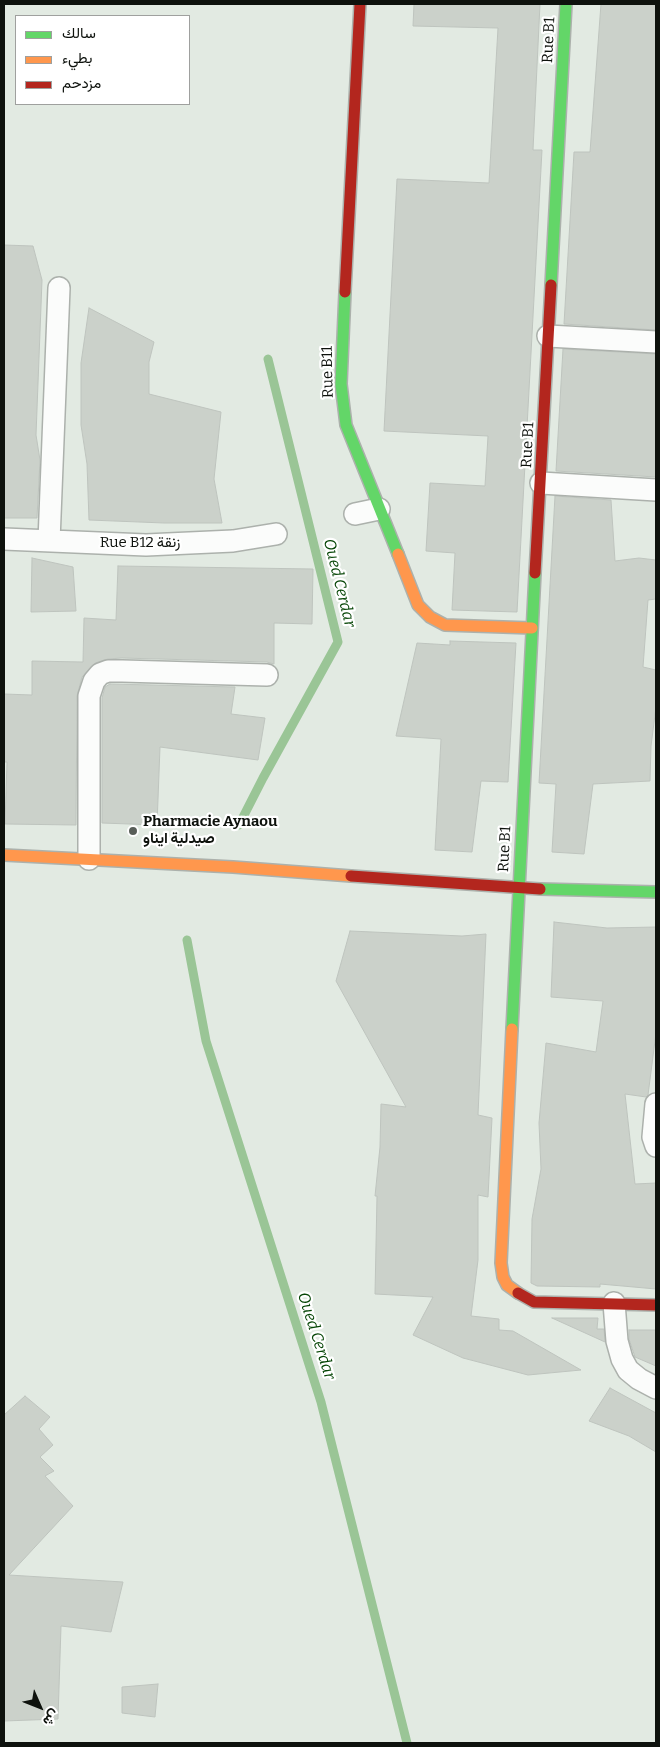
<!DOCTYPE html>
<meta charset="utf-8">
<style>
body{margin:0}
#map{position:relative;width:660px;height:1747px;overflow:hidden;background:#e2eae2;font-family:Bitter,Vazirmatn,serif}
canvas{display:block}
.frame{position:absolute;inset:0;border:5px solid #0e120d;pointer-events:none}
.legend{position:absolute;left:15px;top:15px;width:175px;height:90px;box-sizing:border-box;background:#fff;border:1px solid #9fa09e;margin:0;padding:6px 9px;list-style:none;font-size:15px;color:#0e120d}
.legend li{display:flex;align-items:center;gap:10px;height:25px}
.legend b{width:25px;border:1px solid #9fa09e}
.north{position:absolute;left:15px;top:1682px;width:50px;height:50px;-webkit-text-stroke:4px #fff;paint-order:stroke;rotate:134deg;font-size:14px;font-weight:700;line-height:20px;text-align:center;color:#0e120d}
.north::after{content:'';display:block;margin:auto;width:18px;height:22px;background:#0e120d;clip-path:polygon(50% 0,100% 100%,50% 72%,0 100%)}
</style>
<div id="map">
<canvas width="660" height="1747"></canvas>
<div class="frame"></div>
<ul class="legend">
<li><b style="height:6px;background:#63d668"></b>سالك</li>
<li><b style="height:6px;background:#ff974d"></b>بطيء</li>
<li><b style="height:6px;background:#b3261e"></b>مزدحم</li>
</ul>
<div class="north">ش</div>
</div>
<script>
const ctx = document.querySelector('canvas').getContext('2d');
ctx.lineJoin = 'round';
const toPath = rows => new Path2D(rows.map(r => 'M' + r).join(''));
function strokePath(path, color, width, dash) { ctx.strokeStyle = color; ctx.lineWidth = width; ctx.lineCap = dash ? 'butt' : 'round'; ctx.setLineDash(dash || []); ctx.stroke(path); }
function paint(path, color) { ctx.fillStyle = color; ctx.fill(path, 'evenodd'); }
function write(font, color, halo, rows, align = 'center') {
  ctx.font = font + ' Bitter,Vazirmatn,serif'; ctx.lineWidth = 4.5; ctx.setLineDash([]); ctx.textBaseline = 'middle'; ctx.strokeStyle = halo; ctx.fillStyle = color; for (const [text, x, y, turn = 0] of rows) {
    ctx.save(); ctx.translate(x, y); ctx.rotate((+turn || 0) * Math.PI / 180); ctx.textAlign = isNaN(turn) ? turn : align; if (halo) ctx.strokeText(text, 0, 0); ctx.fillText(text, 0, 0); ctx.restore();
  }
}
strokePath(toPath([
 [239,825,263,778,338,642,268,359],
 [187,940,206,1041,321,1402,407,1743]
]), '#9ac596', 9);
const building = toPath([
 [414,4,540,4,533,150,542,150,517,612,452,610,455,553,426,551,430,483,485,486,488,436,384,431,397,179,489,183,498,28,413,26,414,4],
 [601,4,656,4,656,330,564,324,574,152,590,152,601,4],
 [4,245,33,246,42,280,36,435,40,460,37,518,4,518,4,245],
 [89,308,154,342,149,362,149,394,221,412,214,479,222,523,164,523,89,520,87,464,81,425,81,363,89,308],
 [563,349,656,354,656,477,556,471,563,349],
 [555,496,611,500,615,561,639,558,656,560,656,599,648,600,643,667,656,670,656,707,651,746,650,781,593,784,584,854,552,852,556,784,539,783,555,496],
 [32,558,73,567,76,611,31,612,32,558],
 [118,566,313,569,312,624,274,623,274,664,267,662,122,658,108,659,95,663,82,677,77,696,76,825,5,824,7,762,4,762,4,694,32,695,32,661,83,662,84,618,116,620,118,566],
 [450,641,516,643,508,782,481,781,472,852,435,850,441,739,396,736,417,643,450,645,450,641],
 [110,684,235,687,231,714,265,718,258,760,160,747,157,825,102,823,102,698,105,687,110,684],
 [554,922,607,928,656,927,656,1033,648,1095,646,1097,625,1094,635,1184,656,1183,656,1289,600,1284,600,1287,537,1286,531,1283,532,1219,541,1169,539,1123,546,1043,596,1052,603,1001,551,997,554,922],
 [350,931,462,936,486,934,478,1115,492,1118,488,1197,478,1195,478,1260,471,1316,499,1319,499,1330,513,1331,581,1370,528,1375,463,1358,413,1335,433,1297,375,1294,377,1196,375,1196,380,1147,381,1104,406,1107,336,981,350,931],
 [552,1318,598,1318,597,1329,604,1329,605,1342,552,1318],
 [629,1330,656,1330,656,1366,635,1357,629,1339,629,1330],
 [610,1388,656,1413,656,1452,629,1436,589,1421,610,1388],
 [25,1396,50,1417,39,1429,53,1445,40,1457,54,1471,45,1476,73,1506,9,1575,123,1582,111,1632,61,1626,58,1719,4,1721,4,1415,25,1396],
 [158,1684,155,1717,122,1713,122,1687,158,1684]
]);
paint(building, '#cbd1ca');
strokePath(building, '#bec4be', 1);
const street = toPath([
 [548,336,656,342],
 [541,483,656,490],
 [355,514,379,509],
 [4,539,146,545,233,541,276,534],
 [49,541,59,288],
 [89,859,89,696,94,681,100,674,108,671,122,671,267,675],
 [656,1104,653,1137,656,1146],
 [614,1303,617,1341,622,1359,628,1370,639,1379,656,1388]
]);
const fast = toPath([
 [551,285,566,4],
 [345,292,341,384,346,425,398,554],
 [540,889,656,892],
 [512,1029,535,573]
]);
const slow = toPath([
 [398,554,418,605,430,617,445,625,532,628],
 [4,855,233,867,351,876],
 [512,1029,501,1263,503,1277,507,1285,518,1293]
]);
const jam = toPath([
 [345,292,360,4],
 [535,573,551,285],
 [351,876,540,889],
 [518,1293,534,1302,656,1305]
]);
strokePath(street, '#acb1ac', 24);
strokePath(fast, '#acb1ac', 14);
strokePath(slow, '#acb1ac', 14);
strokePath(jam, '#acb1ac', 14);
strokePath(street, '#fbfcfb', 21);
strokePath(fast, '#63d668', 11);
strokePath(slow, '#ff974d', 11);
strokePath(jam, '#b3261e', 11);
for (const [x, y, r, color] of [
 [133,831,5,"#585e58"]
]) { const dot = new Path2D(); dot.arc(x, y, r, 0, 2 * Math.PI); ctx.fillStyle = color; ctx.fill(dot); strokePath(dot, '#fff', 2); }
write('15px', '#0e120d', '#fff', [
 ["Rue B1",549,40,-87],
 ["Rue B11",328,372,-91],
 ["Rue B1",528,445,-87],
 ["Rue B12 زنقة",140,543],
 ["Rue B1",505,849,-87]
]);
write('bold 15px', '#0e120d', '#fff', [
 ["Pharmacie Aynaou",143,822],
 ["صيدلية ايناو",143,839]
], 'left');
write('italic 16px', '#054505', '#fff', [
 ["Oued Cerdar",339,583,76],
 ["Oued Cerdar",316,1336,72]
]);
</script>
